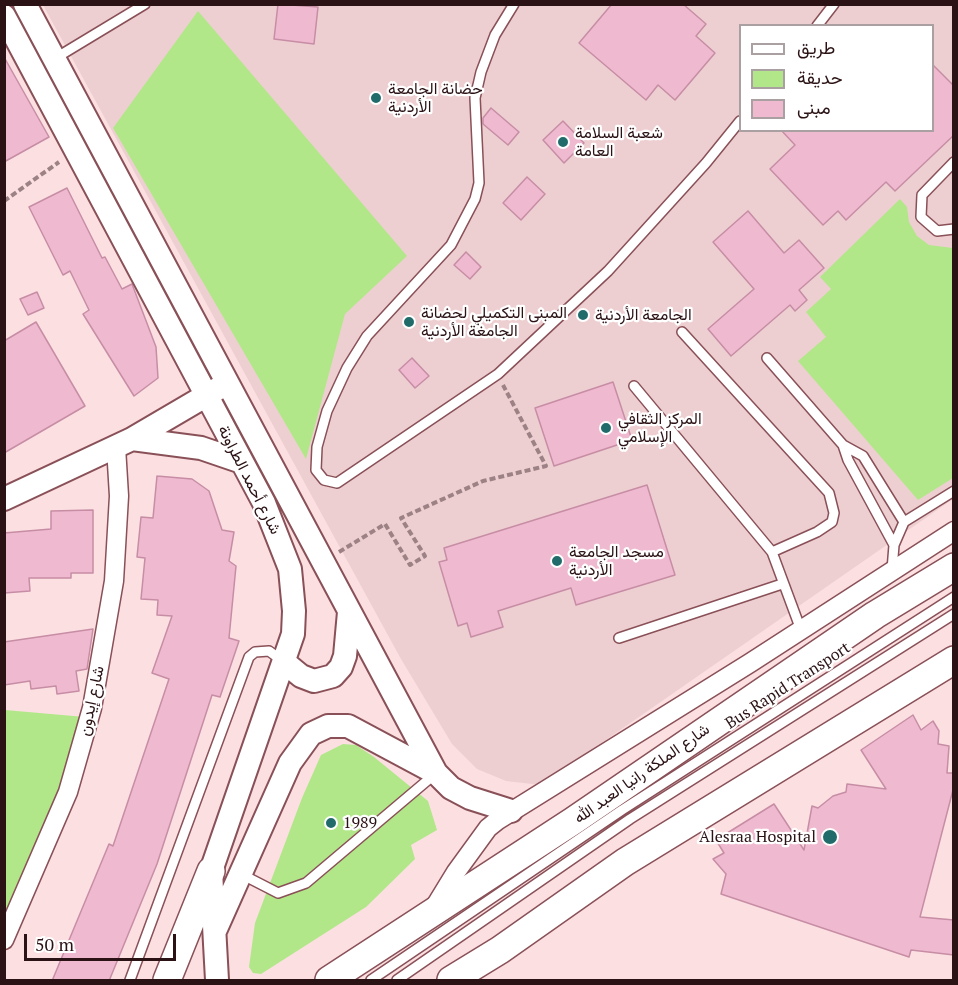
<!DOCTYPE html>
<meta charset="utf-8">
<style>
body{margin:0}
#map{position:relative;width:958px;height:985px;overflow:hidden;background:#fbdfe1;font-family:"PT Serif",Vazirmatn,serif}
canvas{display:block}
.frame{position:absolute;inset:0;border:6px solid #2a1215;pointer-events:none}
.legend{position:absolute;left:739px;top:24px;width:195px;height:108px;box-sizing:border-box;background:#fff;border:2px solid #aaa0a1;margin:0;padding:8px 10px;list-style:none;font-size:18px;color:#2a1215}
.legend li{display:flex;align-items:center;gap:12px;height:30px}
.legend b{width:30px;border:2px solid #aaa0a1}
.scale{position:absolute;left:24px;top:934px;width:152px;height:27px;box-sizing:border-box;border:3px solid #2a1215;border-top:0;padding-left:8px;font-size:18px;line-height:21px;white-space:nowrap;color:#2a1215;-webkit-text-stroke:4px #fff;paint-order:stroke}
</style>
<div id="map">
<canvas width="958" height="985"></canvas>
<div class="frame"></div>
<ul class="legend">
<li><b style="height:8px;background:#fff"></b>طريق</li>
<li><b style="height:16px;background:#b2e789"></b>حديقة</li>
<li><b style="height:16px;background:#efbacf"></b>مبنى</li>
</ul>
<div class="scale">50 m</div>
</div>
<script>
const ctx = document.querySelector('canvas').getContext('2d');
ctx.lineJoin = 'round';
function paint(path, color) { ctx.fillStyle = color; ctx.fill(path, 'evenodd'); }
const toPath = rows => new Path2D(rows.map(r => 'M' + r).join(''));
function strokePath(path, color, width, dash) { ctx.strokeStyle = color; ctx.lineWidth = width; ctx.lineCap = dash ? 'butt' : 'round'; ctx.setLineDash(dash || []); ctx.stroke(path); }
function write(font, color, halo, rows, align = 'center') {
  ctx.font = font + ' "PT Serif",Vazirmatn,serif'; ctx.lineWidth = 4.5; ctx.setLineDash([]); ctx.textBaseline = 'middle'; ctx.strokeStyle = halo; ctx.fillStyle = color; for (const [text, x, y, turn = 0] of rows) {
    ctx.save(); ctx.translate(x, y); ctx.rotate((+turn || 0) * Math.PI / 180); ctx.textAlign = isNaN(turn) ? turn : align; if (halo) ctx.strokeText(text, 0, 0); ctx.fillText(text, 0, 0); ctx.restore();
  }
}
paint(toPath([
 [43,5,953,5,953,499,541,785,506,781,477,769,452,744,401,659],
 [740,26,932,26,932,130,740,130]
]), '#eecfd1');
paint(toPath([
 [198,11,407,256,345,314,306,459,113,128],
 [900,199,907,207,909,222,917,236,929,245,953,248,953,478,918,500,798,361,826,337,806,312,831,289,820,277],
 [5,710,85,717,67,786,5,924],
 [343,744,356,745,374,757,428,801,437,830,411,845,415,859,366,907,261,974,253,973,249,967,255,923,302,798,321,755]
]), '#b2e789');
const building = toPath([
 [278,4,318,7,314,44,274,39,278,4],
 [612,4,683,4,706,24,696,36,715,53,675,100,658,85,646,100,579,43,612,4],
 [4,57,49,137,4,162,4,57],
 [933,65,954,86,954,135,895,191,886,182,846,220,838,211,823,225,770,169,795,145,781,130,933,130,933,65],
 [491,108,519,132,508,145,483,124,483,118,491,108],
 [563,121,584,143,564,163,543,140,563,121],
 [527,177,545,194,521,220,503,203,527,177],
 [67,188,102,258,105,257,122,289,132,284,156,347,158,378,134,396,83,314,89,310,70,271,63,275,29,207,67,188],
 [748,211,784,253,799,240,824,268,799,290,807,300,795,311,790,305,731,356,708,329,754,289,713,242,748,211],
 [466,252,481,267,470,279,454,265,466,252],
 [37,292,44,308,28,315,20,299,37,292],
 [36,322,85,406,4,453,4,341,36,322],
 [412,358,429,376,415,388,399,370,412,358],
 [613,382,632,440,554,466,535,408,613,382],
 [157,476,192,479,209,491,222,530,234,532,229,561,236,566,229,638,239,641,220,697,212,695,157,864,109,981,52,981,109,844,113,846,169,679,152,673,172,616,157,615,158,600,141,599,145,558,137,557,141,517,153,518,157,476],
 [647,485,675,575,576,605,571,588,498,611,503,627,471,637,467,623,458,626,439,562,447,560,444,548,647,485],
 [93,510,93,573,71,573,71,578,29,578,30,591,4,593,4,533,51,529,51,511,93,510],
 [93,629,87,669,76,671,79,691,57,694,56,686,31,689,30,681,4,685,4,642,93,629],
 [913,715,921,730,933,721,939,731,938,744,949,746,947,773,954,773,954,786,920,917,954,920,954,955,911,950,909,957,721,894,726,874,713,859,724,853,716,840,774,804,804,850,812,806,818,808,833,796,846,792,847,784,886,789,861,750,913,715]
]);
paint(building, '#efbacf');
strokePath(building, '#c78da5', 1.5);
const service = toPath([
 [514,4,495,35,481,72,475,98,479,183,475,199,451,245,367,336,347,368,327,411,317,447,316,470,324,480,337,483,498,374,608,271,706,163,740,121],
 [817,26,834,4],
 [54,59,145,4],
 [954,162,922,195,921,217,937,231,954,229],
 [682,332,829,493,834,513,832,522,817,532,772,552],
 [767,358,843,445,848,460,894,545],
 [634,386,772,552,801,630],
 [843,445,863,456,904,522],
 [892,570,894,545,904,522,954,491],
 [619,638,782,584],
 [241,874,278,893,306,883,435,774],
 [130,980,249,657,255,652,269,651,284,662],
 [371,980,622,810,954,597],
 [397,980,630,819,954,614]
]);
const minor = toPath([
 [434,908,456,872,488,828,498,820,750,663,954,531],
 [4,940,68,792,92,708,114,581,119,496,116,447]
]);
const tertiary = toPath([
 [25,4,436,773,451,788,470,798,511,811],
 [4,16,264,503,290,569,294,611,293,634,211,871,217,980],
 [132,439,201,448,242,462],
 [4,499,132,439,219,388],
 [284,662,301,676,314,681,333,676,341,667,345,656,349,612],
 [215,931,290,763,311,734,328,726,348,726,434,772]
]);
const primary = toPath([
 [167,980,211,871],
 [329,980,573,821,875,615,954,567],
 [451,980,500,950,625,862,954,660]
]);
strokePath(service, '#895057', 12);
strokePath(minor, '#895057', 21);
strokePath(tertiary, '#895057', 26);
strokePath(primary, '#895057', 30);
strokePath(toPath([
 [4,201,59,162],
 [339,552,385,524,410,565,425,556,401,518,483,481,546,466,503,385]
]), '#9c8284', 4, [6, 3]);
strokePath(service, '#fff', 9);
strokePath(minor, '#fff', 18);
strokePath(tertiary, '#fff', 22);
strokePath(primary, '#fff', 27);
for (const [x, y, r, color] of [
 [376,98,6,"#216c6b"],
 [563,142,6,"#216c6b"],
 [583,315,6,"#216c6b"],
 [409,322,6,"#216c6b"],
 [606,428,6,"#216c6b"],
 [557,561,6,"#216c6b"],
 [331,823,6,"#216c6b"],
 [830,837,8,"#216c6b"]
]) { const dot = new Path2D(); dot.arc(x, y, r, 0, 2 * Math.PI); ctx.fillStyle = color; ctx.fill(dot); strokePath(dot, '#fff', 2); }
write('16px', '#2a1215', '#fff', [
 ["حضانة الجامعة",388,89],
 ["الأردنية",388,107],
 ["شعبة السلامة",575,133],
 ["العامة",575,151],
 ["المبنى التكميلي لحضانة",421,313],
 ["الجامغة الأردنية",421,331],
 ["الجامعة الأردنية",595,315],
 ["المركز الثقافي",618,419],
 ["الإسلامي",618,437],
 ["مسجد الجامعة",569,552],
 ["الأردنية",569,570],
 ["1989",343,823],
 ["Alesraa Hospital",816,837,"right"]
], 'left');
write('16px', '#2a1215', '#fff', [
 ["شارع أحمد الطراونة",249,480,63],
 ["Bus Rapid Transport",788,686,-33],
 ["شارع إيدون",92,701,-78],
 ["شارع الملكة رانيا العبد الله",642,774,-35]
]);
</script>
